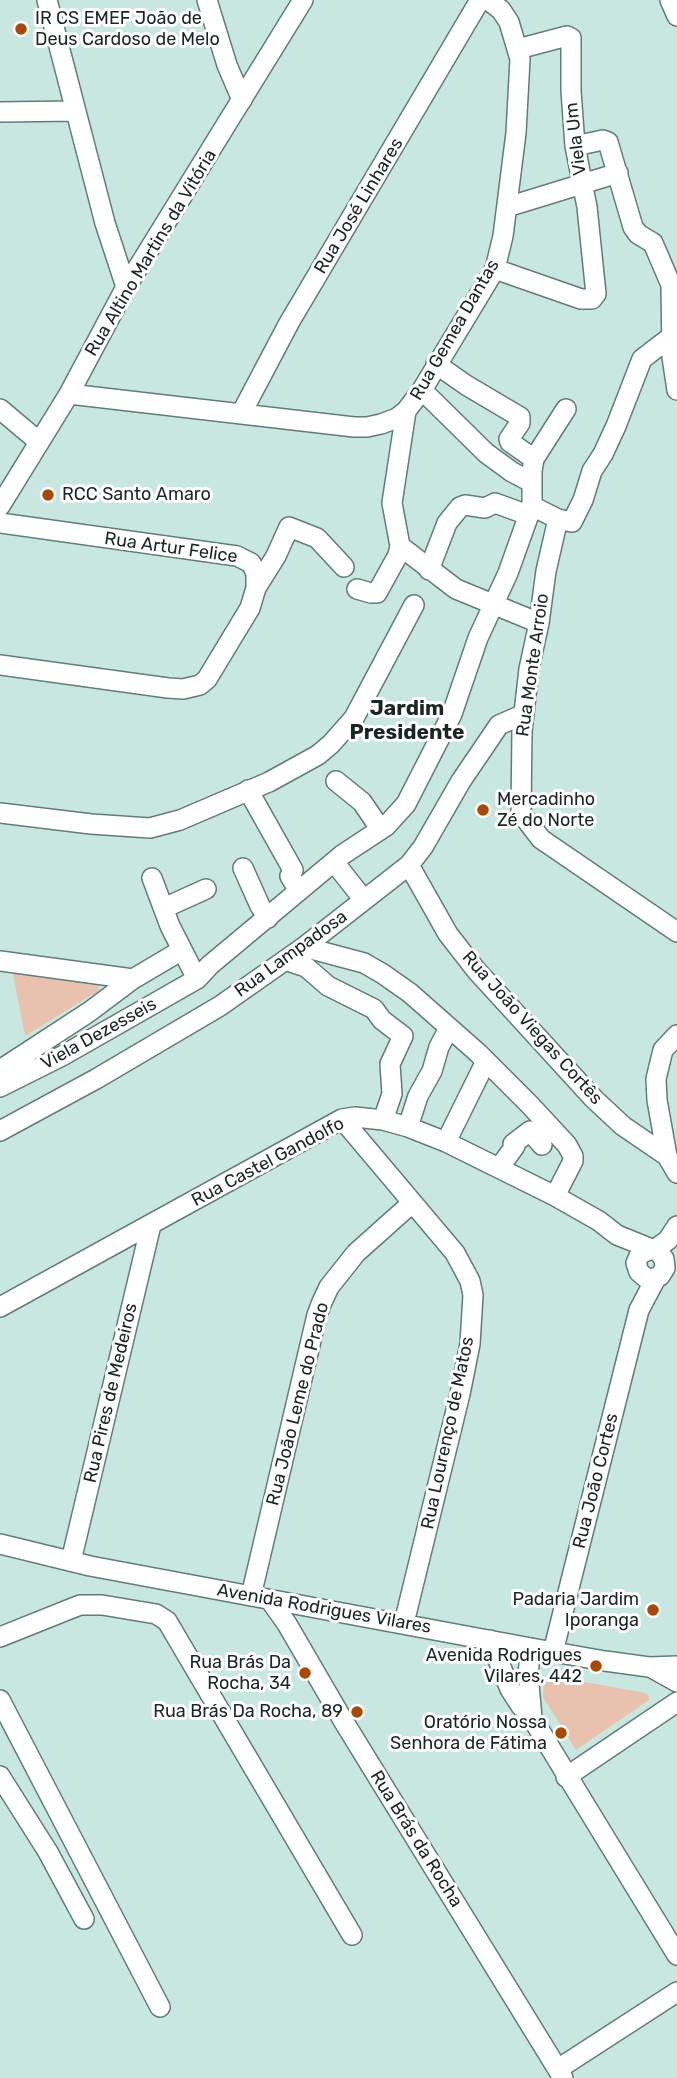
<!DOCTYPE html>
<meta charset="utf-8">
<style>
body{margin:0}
canvas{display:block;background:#c7e7e0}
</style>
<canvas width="677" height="2078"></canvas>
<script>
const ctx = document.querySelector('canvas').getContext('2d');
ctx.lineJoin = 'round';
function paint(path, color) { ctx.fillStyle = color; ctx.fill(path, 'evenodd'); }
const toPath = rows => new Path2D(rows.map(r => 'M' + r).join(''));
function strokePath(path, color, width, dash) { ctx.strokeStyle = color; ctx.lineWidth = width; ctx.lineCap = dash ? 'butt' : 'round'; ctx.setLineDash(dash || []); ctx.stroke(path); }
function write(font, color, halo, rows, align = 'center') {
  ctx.font = font + ' Rubik,sans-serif'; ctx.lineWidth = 6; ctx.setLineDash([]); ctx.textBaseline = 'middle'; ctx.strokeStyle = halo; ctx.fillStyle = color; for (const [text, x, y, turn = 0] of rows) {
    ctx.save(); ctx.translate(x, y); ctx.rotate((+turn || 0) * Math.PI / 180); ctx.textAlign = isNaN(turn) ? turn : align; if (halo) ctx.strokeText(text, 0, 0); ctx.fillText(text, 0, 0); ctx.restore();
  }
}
paint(toPath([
 [13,973,98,984,98,991,25,1036],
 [557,1677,645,1693,649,1696,649,1700,576,1750,543,1697,544,1685,550,1679]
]), '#e8c1af');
const minor = toPath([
 [47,0,105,223,126,287],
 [207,0,227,65,242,100],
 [670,0,677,16],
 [0,112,75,111],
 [575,146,603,140,608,142,633,227,638,234,653,243,671,285,672,357,677,390],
 [507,207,618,173],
 [495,269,581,299,592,299,596,294,587,207,575,146,571,91,571,38,567,36,518,49],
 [436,364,466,385,520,417,520,423,509,439,510,442,534,459],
 [422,390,486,453,512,472,531,482],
 [69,394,354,427,367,427,381,424,397,418,406,411,422,390,495,269,503,236,516,133,520,59,509,22,501,10,488,0],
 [0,409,38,441],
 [406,411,392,503,400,546,456,589,539,623],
 [241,414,289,323,480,0],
 [0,506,69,394,126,287,303,0],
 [532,506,558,519,546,571,539,623,529,669,522,731,521,813,541,839,677,932],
 [558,519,572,522,583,500,592,471,603,454,616,426,642,359,672,336],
 [0,523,237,556,251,563,256,573,256,588,250,608,207,679,200,685,183,689,168,688,0,665],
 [429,570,447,523,460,507,465,505,485,508,495,503,528,515],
 [256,588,276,556,289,527,317,538,344,567],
 [357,589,371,593,377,593,398,555,400,546],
 [336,781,362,802,377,824,378,831],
 [248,790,293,870,290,876,299,891],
 [0,813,91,824,150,828,180,820,269,782,318,755,331,744,354,718,414,605],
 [334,862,364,900],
 [409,865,448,934,476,970,594,1099,623,1126,667,1156,677,1173],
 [243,868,260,906,268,918],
 [152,878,170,926,197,979],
 [164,908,206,889],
 [304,947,364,963,383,974,410,993,478,1053,530,1105,567,1145,573,1156,573,1161,555,1196],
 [285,960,306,967,328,986,374,1009,382,1020,403,1036,390,1064,392,1094,383,1120],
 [0,961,133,979],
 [0,1070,89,1012,133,979,182,950],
 [0,1087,62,1056,197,979,210,965,342,855,386,826,406,804,452,714,478,638,508,573,532,506,532,471,534,459,566,409],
 [342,1119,455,1253,470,1281,473,1295,470,1344,460,1394,404,1623],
 [408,1127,418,1096,432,1071,439,1047,449,1028],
 [0,1131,96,1079,220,1006,304,947,409,865,423,847,461,781,499,725,524,714],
 [446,1142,486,1061],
 [667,1156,657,1100,656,1079,663,1050,677,1035],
 [499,1168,515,1146,513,1144,530,1131,542,1145],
 [654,1250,668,1240,677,1226],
 [0,1307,342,1119,355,1117,383,1120,408,1127,446,1142,555,1196,599,1221,617,1235,659,1252,664,1259,665,1268,660,1276,651,1279,646,1278,639,1272,636,1263,640,1254,649,1250],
 [0,1544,90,1566,531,1648,605,1661,649,1667,677,1666],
 [71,1561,151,1225],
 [251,1596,317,1315,322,1302,329,1287,356,1253,412,1203],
 [270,1600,287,1624,344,1722,563,2078],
 [0,1637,80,1605,102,1605,156,1614,167,1621,352,1935],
 [490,1640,510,1689,521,1706,532,1718,677,1955],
 [531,1648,528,1673,532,1718],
 [553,1652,639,1310,656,1278],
 [650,1667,677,1682],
 [0,1700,160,2007],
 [0,1776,48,1852,84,1919],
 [566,1777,677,1702],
 [558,2069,677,1992]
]);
strokePath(minor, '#617d77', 22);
strokePath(minor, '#fff', 19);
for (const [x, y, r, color] of [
 [21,29,7,"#aa4906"],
 [48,495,7,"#aa4906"],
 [483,810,7,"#aa4906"],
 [653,1610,7,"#aa4906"],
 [596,1666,7,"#aa4906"],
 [305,1673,7,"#aa4906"],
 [357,1712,7,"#aa4906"],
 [561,1733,7,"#aa4906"]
]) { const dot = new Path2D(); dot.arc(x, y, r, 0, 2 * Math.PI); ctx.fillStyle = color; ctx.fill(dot); strokePath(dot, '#fff', 2.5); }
write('18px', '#1a2623', '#fff', [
 ["IR CS EMEF João de",35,19,"left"],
 ["Deus Cardoso de Melo",35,40,"left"],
 ["RCC Santo Amaro",62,495,"left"],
 ["Mercadinho",497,800,"left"],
 ["Zé do Norte",497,821,"left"],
 ["Padaria Jardim",639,1600],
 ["Iporanga",639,1621],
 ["Avenida Rodrigues",582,1656],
 ["Vilares, 442",582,1677],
 ["Rua Brás Da",291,1663],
 ["Rocha, 34",291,1684],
 ["Rua Brás Da Rocha, 89",343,1712],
 ["Oratório Nossa",547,1723],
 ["Senhora de Fátima",547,1744]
], 'right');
write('18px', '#1a2623', '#fff', [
 ["Viela Um",576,139,-97],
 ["Rua José Linhares",359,206,-59],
 ["Rua Altino Martins da Vitória",151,253,-59],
 ["Rua Gemea Dantas",455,330,-60],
 ["Rua Artur Felice",171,548,8],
 ["Rua Monte Arroio",533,665,-82],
 ["Rua Lampadosa",291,954,-36],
 ["Rua João Viegas Cortês",532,1028,48],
 ["Viela Dezesseis",99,1034,-29],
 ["Rua Castel Gandolfo",268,1162,-28],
 ["Rua Pires de Medeiros",111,1393,-77],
 ["Rua João Leme do Prado",298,1404,-76],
 ["Rua Lourenço de Matos",448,1433,-78],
 ["Rua João Cortes",596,1481,-76],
 ["Avenida Rodrigues Vilares",324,1609,10],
 ["Rua Brás da Rocha",416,1839,58]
]);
write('bold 21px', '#1a2623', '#fff', [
 ["Jardim",407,709],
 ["Presidente",407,733]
]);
</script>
